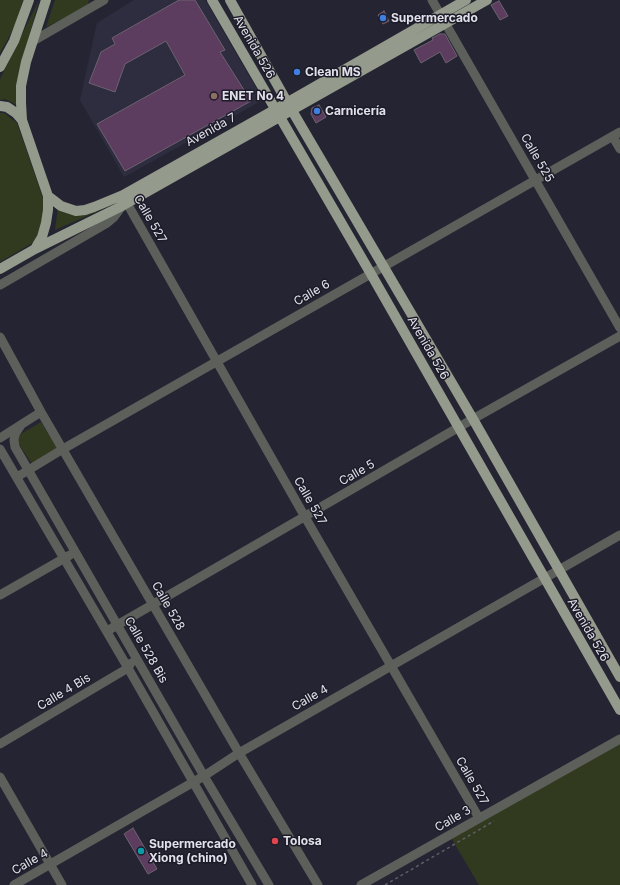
<!DOCTYPE html>
<meta charset="utf-8">
<style>
body{margin:0}
canvas{display:block;background:#252432}
</style>
<canvas width="620" height="885"></canvas>
<script>
const ctx = document.querySelector('canvas').getContext('2d');
ctx.lineJoin = 'round';
function paint(path, color) { ctx.fillStyle = color; ctx.fill(path, 'evenodd'); }
const toPath = rows => new Path2D(rows.map(r => 'M' + r).join(''));
function strokePath(path, color, width, dash) { ctx.strokeStyle = color; ctx.lineWidth = width; ctx.lineCap = dash ? 'butt' : 'round'; ctx.setLineDash(dash || []); ctx.stroke(path); }
function write(font, color, halo, rows, align = 'center') {
  ctx.font = font + ' Inter,sans-serif'; ctx.lineWidth = 3; ctx.setLineDash([]); ctx.textBaseline = 'middle'; ctx.strokeStyle = halo; ctx.fillStyle = color; for (const [text, x, y, turn = 0] of rows) {
    ctx.save(); ctx.translate(x, y); ctx.rotate((+turn || 0) * Math.PI / 180); ctx.textAlign = isNaN(turn) ? turn : align; if (halo) ctx.strokeText(text, 0, 0); ctx.fillText(text, 0, 0); ctx.restore();
  }
}
paint(toPath([
 [134,0,205,0,263,100,124,177,80,100,97,23]
]), '#2e2d40');
paint(toPath([
 [0,0,23,0,15,26,0,53],
 [39,0,18,77,17,105,5,99,0,100,0,79],
 [55,0,89,0,87,7,46,27],
 [0,113,4,113,17,123,44,201,43,222,34,242,0,262],
 [112,205,55,230,58,208,71,215,83,215],
 [41,422,58,449,33,465,18,443,19,435],
 [620,739,620,885,479,885,450,836]
]), '#313a1f');
const building = toPath([
 [179,0,195,0,225,50,220,52,251,101,125,171,97,124,185,75,166,41,125,64,115,92,89,83,101,52,115,44,112,38,179,0],
 [499,1,508,16,500,20,491,5,499,1],
 [384,11,389,21,383,24,378,15,384,11],
 [440,34,445,34,457,56,446,63,440,52,421,63,414,50,433,40,432,38,440,34],
 [319,105,326,117,316,123,311,114,312,108,319,105],
 [133,828,157,869,148,874,124,834,133,828]
]);
paint(building, '#5c3d5f');
strokePath(building, '#6d616e', 1);
strokePath(toPath([
 [385,885,494,821]
]), '#5e5d6a', 1.5, [3, 3]);
strokePath(toPath([
 [432,0,620,328],
 [33,41,104,0],
 [613,137,620,149],
 [124,198,305,517,479,818],
 [0,285,107,223,114,217,122,206],
 [0,337,41,412,239,753,318,885],
 [21,425,15,434,14,440,15,447,204,776,269,885],
 [0,438,41,412],
 [0,449,128,668,252,885],
 [17,477,63,449,620,132],
 [0,595,70,555],
 [107,631,473,419,620,336],
 [0,744,128,668,131,663],
 [0,777,62,885],
 [14,885,204,776,239,753,620,535],
 [361,885,620,739]
]), '#5d605a', 9);
strokePath(toPath([
 [212,0,371,274,620,710],
 [230,0,287,102,473,419,620,677],
 [0,67,14,41,29,0],
 [0,106,7,107,16,113,22,120],
 [48,196,61,206,76,211,85,210,94,207,123,195,267,114,466,0],
 [35,249,42,237,46,223,48,210,48,196,22,120,21,103,21,86,26,62,46,0],
 [0,269,35,249,122,206,487,0]
]), '#949a8c', 10);
for (const [x, y, r, color] of [
 [383,18,4,"#3f7fe0"],
 [297,72,4,"#3f7fe0"],
 [214,96,4,"#8d6e63"],
 [317,111,4,"#3f7fe0"],
 [275,841,4,"#e0444e"],
 [141,851,4,"#0f9aa8"]
]) { const dot = new Path2D(); dot.arc(x, y, r, 0, 2 * Math.PI); ctx.fillStyle = color; ctx.fill(dot); strokePath(dot, '#1c1b28', 1.5); }
write('bold 12px', '#e2e1eb', '#1c1b28', [
 ["Supermercado",391,18],
 ["Clean MS",305,72],
 ["ENET No 4",222,96],
 ["Carnicería",325,111],
 ["Tolosa",283,841],
 ["Supermercado",149,844],
 ["Xiong (chino)",149,858]
], 'left');
write('12px', '#e2e1eb', '#1c1b28', [
 ["Avenida 526",254,47,60],
 ["Avenida 7",211,130,-29],
 ["Calle 525",537,158,60],
 ["Calle 527",150,219,60],
 ["Calle 6",312,293,-30],
 ["Avenida 526",428,348,60],
 ["Calle 5",357,473,-30],
 ["Calle 527",310,501,60],
 ["Calle 528",168,606,60],
 ["Avenida 526",588,630,60],
 ["Calle 528 Bis",146,650,60],
 ["Calle 4 Bis",64,692,-31],
 ["Calle 4",310,698,-30],
 ["Calle 527",472,781,60],
 ["Calle 3",453,819,-30],
 ["Calle 4",30,862,-30]
]);
</script>
